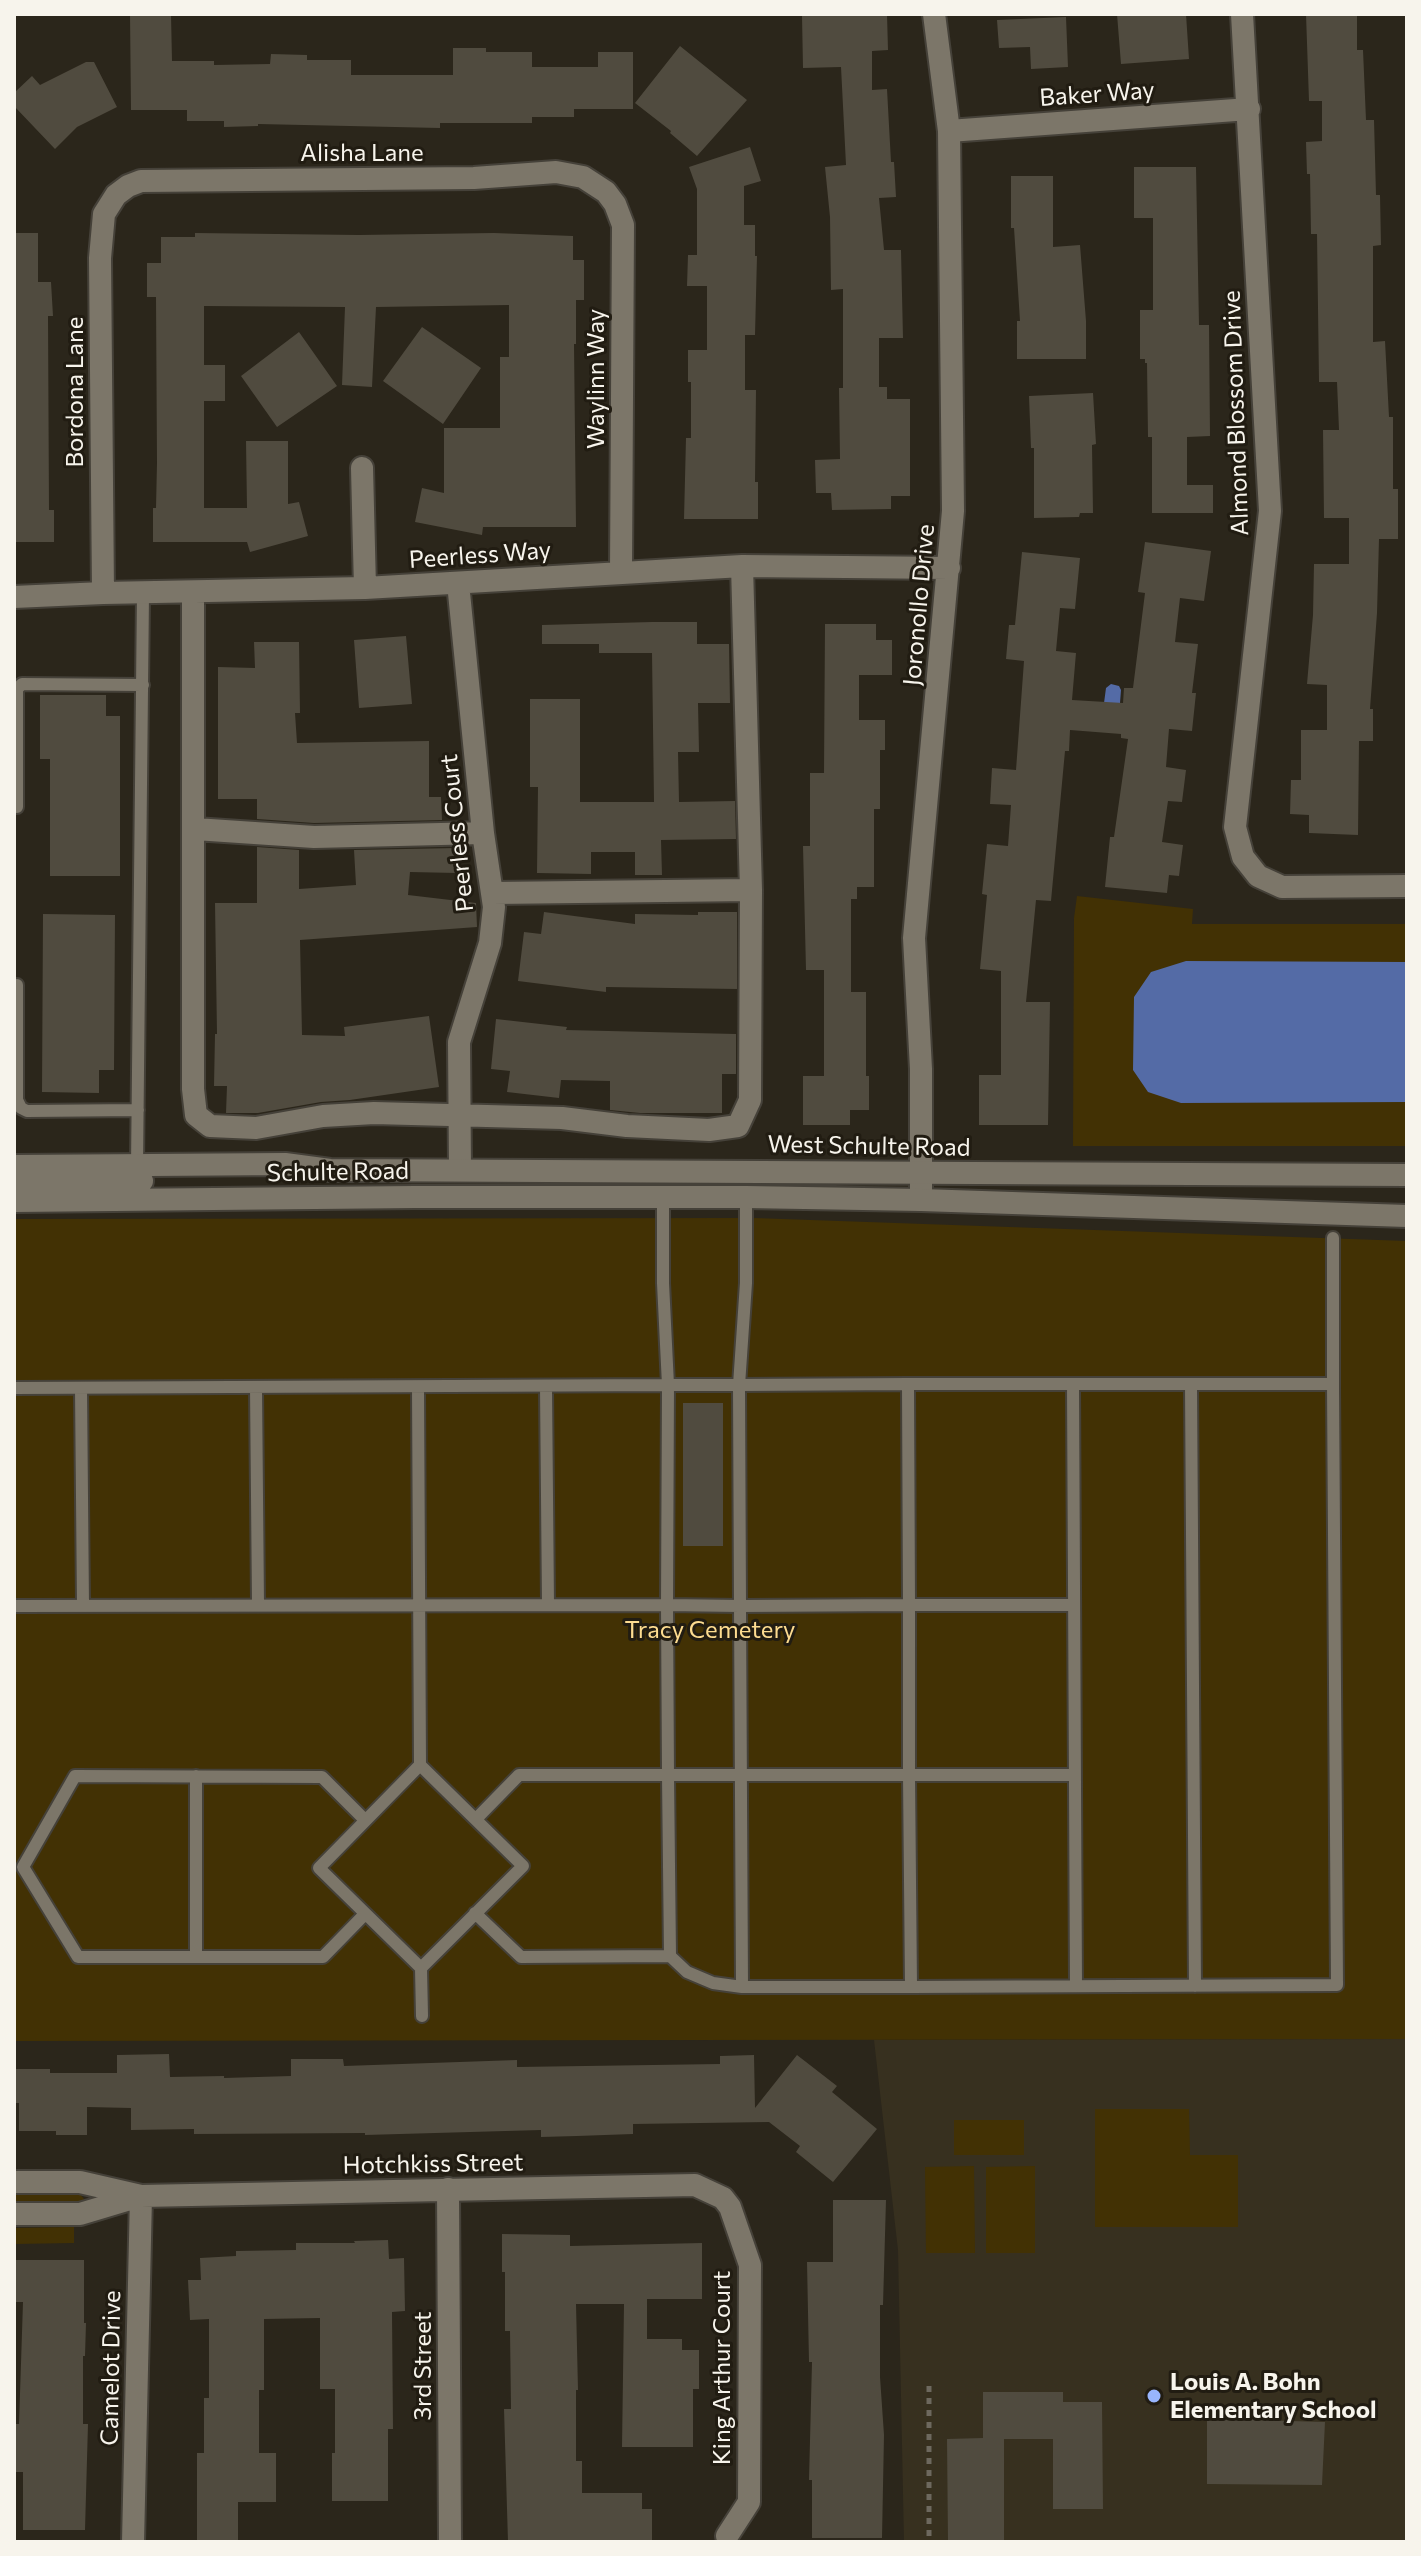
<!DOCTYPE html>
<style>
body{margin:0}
#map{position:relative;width:1421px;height:2556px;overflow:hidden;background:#2b261b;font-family:Commissioner,sans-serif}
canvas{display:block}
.frame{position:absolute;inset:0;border:16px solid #f7f4ec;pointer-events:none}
</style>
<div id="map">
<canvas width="1421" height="2556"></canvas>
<div class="frame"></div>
</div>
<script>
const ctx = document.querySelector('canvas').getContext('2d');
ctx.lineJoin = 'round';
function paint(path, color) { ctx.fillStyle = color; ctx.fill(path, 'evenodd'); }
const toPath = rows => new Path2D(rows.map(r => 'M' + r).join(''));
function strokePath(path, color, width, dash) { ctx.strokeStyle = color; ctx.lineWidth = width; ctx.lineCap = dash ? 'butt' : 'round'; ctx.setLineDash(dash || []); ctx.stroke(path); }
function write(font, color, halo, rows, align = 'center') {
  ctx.font = font + ' Commissioner,sans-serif'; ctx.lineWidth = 6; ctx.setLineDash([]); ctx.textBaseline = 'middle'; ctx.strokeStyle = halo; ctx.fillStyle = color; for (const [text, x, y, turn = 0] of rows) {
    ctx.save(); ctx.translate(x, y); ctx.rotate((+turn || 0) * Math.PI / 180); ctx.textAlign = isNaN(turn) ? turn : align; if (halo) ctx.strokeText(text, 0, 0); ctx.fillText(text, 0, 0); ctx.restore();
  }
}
paint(toPath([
 [1407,2039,1407,2542,904,2542,898,2250,874,2040]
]), '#37301f');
paint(toPath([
 [1077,896,1193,909,1192,924,1407,924,1407,1146,1073,1146,1074,918],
 [754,1218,1407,1241,1407,2039,14,2041,14,1219],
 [1095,2109,1189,2109,1190,2155,1238,2155,1238,2227,1095,2227],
 [954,2120,1024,2120,1024,2155,954,2155],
 [974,2166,975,2253,926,2253,925,2167],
 [1035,2166,1035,2253,986,2253,986,2167],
 [14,2194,80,2194,84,2199,80,2202,14,2202],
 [74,2227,74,2243,14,2244,14,2228]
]), '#423104');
paint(toPath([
 [1111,684,1119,686,1121,690,1120,703,1102,718,1106,688],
 [1186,961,1407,962,1407,1102,1181,1103,1148,1092,1133,1070,1134,997,1151,972]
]), '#546ba6');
paint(toPath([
 [130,14,171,14,172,61,214,61,214,65,270,64,271,54,307,55,307,60,351,60,351,75,453,75,453,48,486,48,486,52,532,52,532,67,598,67,598,52,633,52,633,109,574,109,574,117,532,117,532,123,440,123,440,128,258,124,258,126,224,127,224,121,187,121,187,110,131,110],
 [887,14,888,50,872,51,872,90,887,89,891,162,894,162,896,197,879,198,884,250,901,250,903,338,879,338,879,387,887,387,887,399,910,399,910,496,891,496,891,509,832,510,831,493,816,493,815,460,840,459,839,388,843,388,843,289,831,290,830,217,825,167,846,165,841,67,803,68,802,16],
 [1117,14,1186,14,1189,59,1121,64],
 [1306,14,1357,14,1357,50,1363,50,1366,120,1374,120,1376,195,1380,195,1381,245,1373,246,1373,342,1385,341,1389,417,1393,417,1393,489,1398,489,1398,539,1379,539,1377,613,1370,709,1373,709,1373,741,1359,741,1358,835,1309,833,1309,815,1290,814,1291,780,1301,780,1301,730,1327,730,1327,685,1307,684,1313,615,1314,564,1349,564,1349,518,1324,518,1323,430,1339,430,1337,382,1319,382,1317,234,1311,234,1310,174,1307,174,1306,142,1322,141,1322,101,1309,101],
 [1066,17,1068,67,1031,69,1030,47,999,48,997,20],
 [680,46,747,100,697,156,670,133,671,131,635,103],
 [86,62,94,62,117,107,77,127,55,149,14,106,14,93,32,76,40,85],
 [750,147,761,181,744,186,744,225,755,225,755,256,757,256,755,335,745,335,745,390,756,390,755,482,758,482,758,519,684,519,686,438,691,438,691,382,688,382,688,350,707,350,707,286,687,286,688,255,697,255,697,189,689,167],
 [1134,167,1196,167,1199,325,1209,325,1210,436,1187,437,1187,485,1213,485,1213,513,1152,513,1152,437,1148,437,1147,363,1145,363,1145,359,1140,359,1140,310,1153,310,1153,218,1134,218],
 [1011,176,1053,176,1053,247,1080,245,1086,321,1086,359,1017,359,1017,321,1020,321,1014,228,1011,228],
 [14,233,38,233,38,282,51,282,53,316,48,316,49,510,54,510,54,542,14,542],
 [195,233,359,235,494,233,573,236,573,260,584,260,584,300,576,300,576,344,574,344,576,527,483,527,482,535,415,522,422,488,444,493,444,428,500,428,500,357,509,357,509,305,376,307,372,387,342,385,345,307,204,306,204,365,225,365,225,401,204,401,204,508,247,508,246,441,288,441,288,504,299,502,308,536,250,552,247,542,153,542,153,508,156,508,157,463,156,297,147,297,147,263,161,263,161,237,195,237],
 [422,327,481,368,443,424,383,381],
 [299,332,337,386,277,427,241,376],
 [1093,393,1096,444,1092,445,1093,513,1080,513,1079,517,1034,518,1034,448,1031,448,1029,396],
 [1145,542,1211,551,1204,601,1180,598,1175,642,1198,644,1192,693,1196,693,1192,731,1169,729,1166,767,1186,770,1182,802,1168,801,1162,842,1183,845,1179,876,1169,875,1167,893,1105,887,1110,837,1114,837,1128,739,1121,738,1121,734,1070,730,1069,751,1065,751,1051,901,1036,900,1026,1002,1050,1002,1048,1125,979,1125,979,1075,1001,1075,1001,971,980,969,987,895,982,894,987,844,1008,846,1011,805,990,804,992,768,1016,770,1024,661,1006,659,1009,625,1015,625,1022,552,1080,558,1075,609,1060,608,1056,651,1076,653,1072,700,1123,703,1124,688,1133,688,1145,593,1138,592],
 [652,622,697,622,697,644,729,644,730,703,698,703,699,752,678,752,679,802,735,801,736,839,661,840,662,875,635,875,635,852,591,852,591,874,537,873,538,787,530,787,530,699,580,699,580,802,654,802,652,653,599,653,599,644,542,644,542,625],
 [825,624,876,624,876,640,892,640,892,675,859,675,859,720,885,720,885,750,880,750,880,809,874,809,874,887,857,887,857,899,851,899,851,992,866,992,866,1076,869,1076,869,1110,850,1110,850,1125,803,1125,803,1076,824,1076,824,970,806,970,803,846,810,846,810,773,824,773],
 [406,636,412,704,359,708,354,640],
 [254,642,299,642,300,713,295,713,297,743,429,741,429,797,441,797,442,820,314,823,257,819,257,799,218,799,218,667,255,668],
 [40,695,106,695,106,716,120,716,120,876,50,876,50,759,40,759],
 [257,847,299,850,299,889,356,885,354,850,456,848,457,873,410,872,408,895,476,903,477,927,300,940,302,1035,345,1036,344,1027,429,1016,439,1087,350,1100,321,1102,258,1113,226,1113,227,1086,214,1086,215,1034,217,1034,215,903,257,903],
 [544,912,635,924,635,914,698,915,698,912,737,912,737,989,606,987,606,992,518,981,524,932,541,934],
 [43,914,115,915,114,1070,99,1070,99,1093,42,1092],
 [496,1019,567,1027,566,1030,736,1034,736,1074,722,1074,722,1113,640,1113,610,1110,610,1081,561,1080,559,1098,507,1092,510,1071,491,1069],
 [683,1403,723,1403,723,1546,683,1546],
 [169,2054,170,2077,224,2076,224,2078,291,2076,291,2059,343,2059,344,2066,517,2060,517,2067,720,2064,720,2056,754,2055,755,2108,797,2055,837,2086,832,2092,877,2129,833,2182,796,2152,800,2146,769,2122,633,2124,633,2134,577,2136,541,2137,541,2130,365,2135,365,2133,194,2134,194,2129,131,2130,131,2108,87,2107,87,2135,56,2135,56,2131,19,2131,19,2103,14,2103,14,2069,50,2069,50,2073,117,2073,117,2055],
 [833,2200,886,2200,883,2305,880,2305,880,2377,884,2435,882,2538,812,2538,812,2480,809,2480,812,2362,809,2362,807,2262,833,2262],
 [502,2234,570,2235,570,2246,702,2243,702,2299,647,2299,647,2339,682,2339,682,2350,699,2350,699,2389,693,2389,693,2447,622,2447,624,2304,576,2304,578,2390,576,2390,576,2461,582,2461,582,2493,642,2493,642,2509,652,2509,652,2542,508,2542,504,2409,511,2409,510,2331,505,2331,505,2272,502,2272],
 [388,2240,389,2259,404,2258,405,2311,392,2312,393,2429,388,2429,388,2501,332,2501,332,2453,335,2453,335,2389,320,2389,320,2318,264,2319,264,2390,259,2390,259,2453,276,2453,276,2502,238,2502,238,2542,197,2542,197,2453,204,2453,204,2398,209,2398,209,2319,190,2320,188,2280,201,2280,200,2258,236,2256,236,2251,296,2250,296,2243,355,2243,354,2241],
 [14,2260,84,2260,84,2323,86,2323,85,2356,83,2356,83,2424,88,2424,85,2530,23,2530,23,2472,14,2472,14,2424,19,2424,23,2302,14,2302],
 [983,2392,1063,2392,1063,2402,1102,2402,1103,2509,1053,2509,1053,2439,1004,2439,1004,2542,948,2542,947,2439,983,2438],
 [1207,2413,1256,2413,1256,2420,1325,2422,1322,2485,1207,2484]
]), '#504b3f');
const service = toPath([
 [17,807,17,689,22,684,143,685],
 [17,985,17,1100,21,1108,27,1111,138,1110],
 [137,1166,143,594],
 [746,1197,746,1283,739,1385,740,1606,742,1987,911,1987,909,1775,909,1605,908,1384,739,1385,668,1385,667,1605,740,1606,909,1605,1074,1605],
 [1333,1238,1333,1384],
 [908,1384,1333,1384,1337,1985,911,1987],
 [1073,1384,1076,1986],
 [1191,1384,1195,1986],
 [256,1387,258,1605],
 [418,1387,420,1765],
 [546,1387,548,1605],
 [14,1388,668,1385,663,1283,663,1197],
 [81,1388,83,1606],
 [14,1606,667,1605,668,1775,1075,1775],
 [196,1776,196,1957],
 [365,1820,322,1777,75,1776,23,1867,78,1957,323,1957,365,1914],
 [475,1913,521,1957,670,1956,668,1775,519,1775,476,1819],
 [670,1956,687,1972,713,1983,742,1987],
 [421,1968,523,1866,420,1765,319,1868,421,1968,422,2016]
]);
const minor = toPath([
 [1242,14,1270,511,1235,827,1243,857,1258,876,1282,887,1407,886],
 [949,131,1249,109],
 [362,468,365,588],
 [458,583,483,833,494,907,490,943,459,1042,460,1169],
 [103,593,100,258,104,214,116,195,128,186,141,181,474,178,556,172,583,177,606,192,615,204,623,225,621,571],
 [193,593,193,1089,196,1115,210,1126,256,1128,323,1116,374,1113,562,1118,627,1126,709,1130,738,1126,750,1100,751,890,742,566],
 [14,597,103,593,365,588,742,566,949,568],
 [195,829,314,837,483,833],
 [493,893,751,890],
 [921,1200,921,1069,914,938,953,511,949,131,934,14],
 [14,2182,80,2182,141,2196,695,2185,723,2198,730,2207,750,2265,749,2502,727,2536],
 [448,2189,450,2542],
 [14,2214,80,2214,140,2196],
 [133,2542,141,2196]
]);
const secondary = toPath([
 [14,1166,285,1164,330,1170,1407,1175],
 [14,1184,142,1181],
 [14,1201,415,1197,746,1197,921,1200,1407,1216]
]);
strokePath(service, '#454139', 16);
strokePath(minor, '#454139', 26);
strokePath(secondary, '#454139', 26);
strokePath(toPath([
 [929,2386,929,2542]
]), '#6d685e', 5, [6, 6]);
strokePath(service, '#7c7669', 12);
strokePath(minor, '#7c7669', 22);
strokePath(secondary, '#7c7669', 22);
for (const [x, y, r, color] of [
 [1154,2396,8,"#98b5fd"]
]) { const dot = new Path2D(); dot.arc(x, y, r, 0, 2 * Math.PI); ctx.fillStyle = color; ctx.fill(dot); strokePath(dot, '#211c12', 3); }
write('24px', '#f7f4ec', '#211c12', [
 ["Baker Way",1097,94,-4],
 ["Alisha Lane",362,153],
 ["Waylinn Way",596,379,-90],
 ["Bordona Lane",75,392,-90],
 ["Almond Blossom Drive",1236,413,-92],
 ["Peerless Way",480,555,-4],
 ["Joronollo Drive",919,605,-85],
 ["Peerless Court",457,833,-96],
 ["West Schulte Road",869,1146,1],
 ["Schulte Road",338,1172,-1],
 ["Hotchkiss Street",433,2164,-1],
 ["3rd Street",423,2366,-90],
 ["Camelot Drive",111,2368,-89],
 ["King Arthur Court",722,2368,-90]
]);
write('24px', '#fddc90', '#211c12', [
 ["Tracy Cemetery",710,1630]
]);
write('bold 24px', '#f7f4ec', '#211c12', [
 ["Louis A. Bohn",1170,2382],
 ["Elementary School",1170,2410]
], 'left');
</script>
